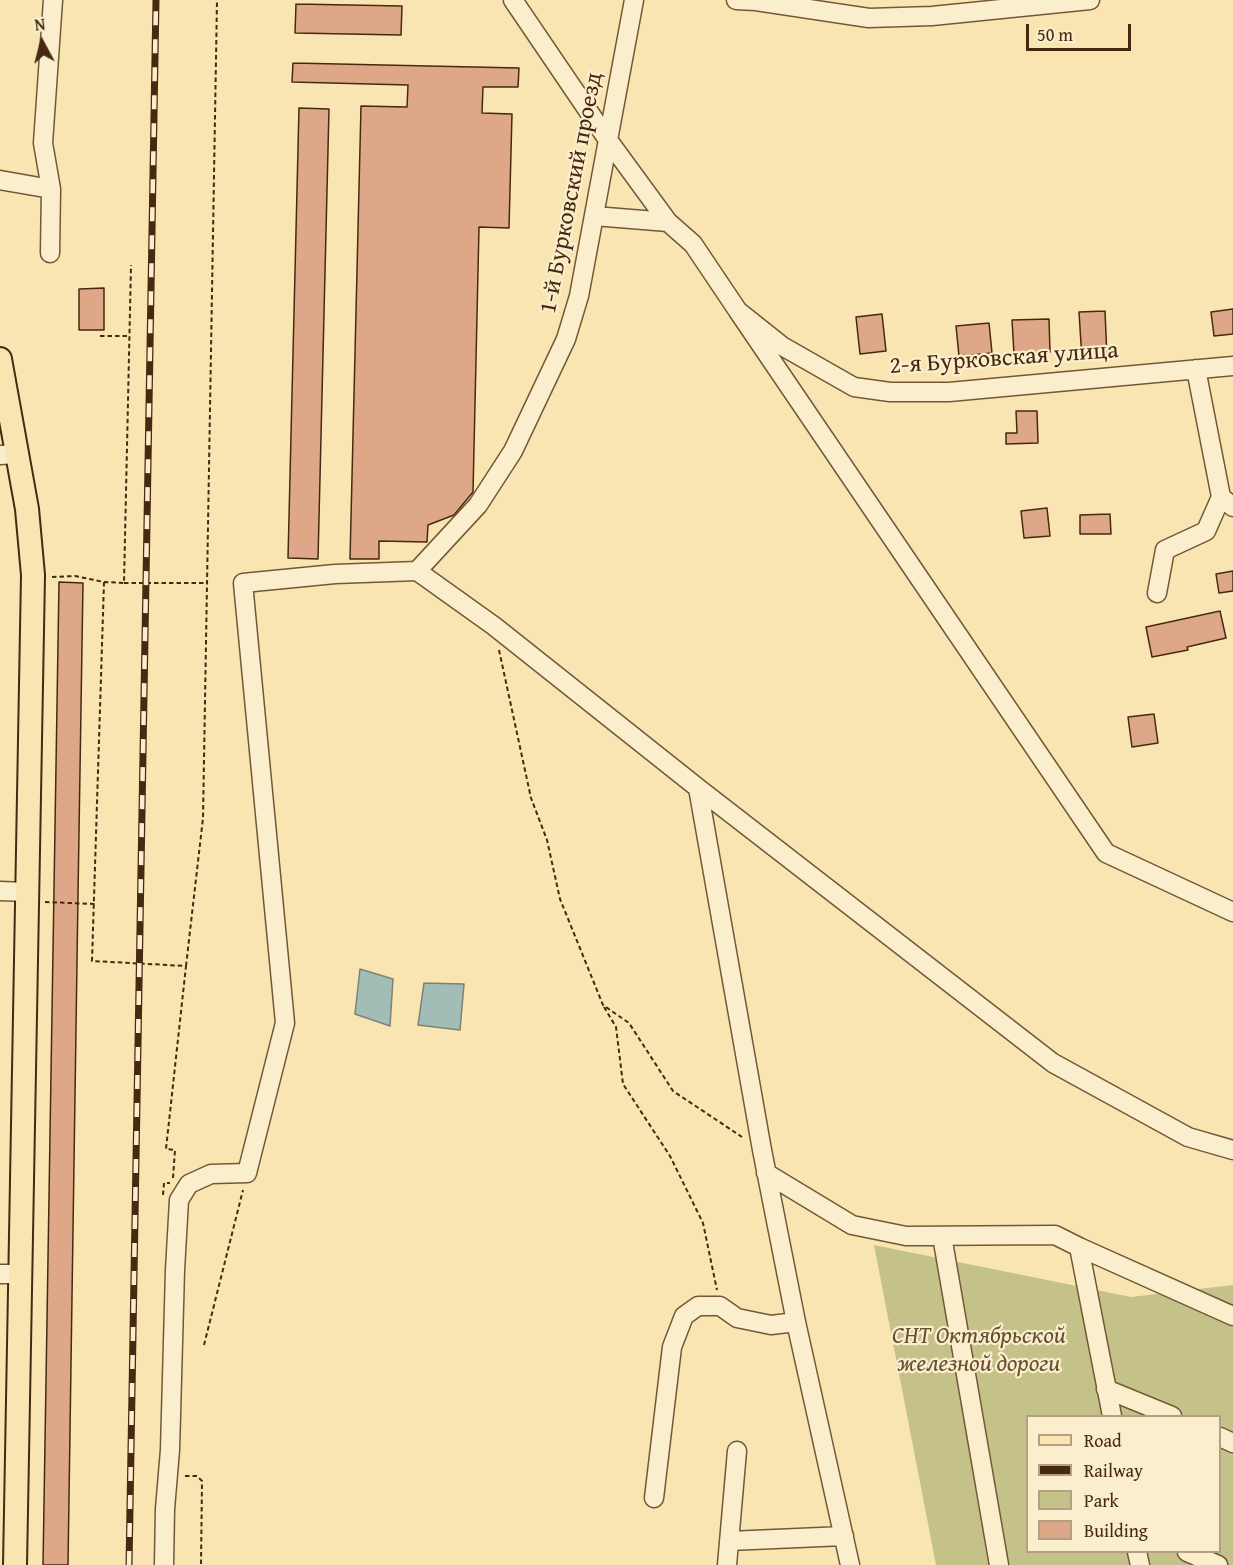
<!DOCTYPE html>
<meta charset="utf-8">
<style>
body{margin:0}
#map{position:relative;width:1233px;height:1565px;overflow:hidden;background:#f9e5b2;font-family:"Gentium Book Plus",serif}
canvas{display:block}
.legend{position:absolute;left:1026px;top:1415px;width:195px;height:138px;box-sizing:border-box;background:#fbeecd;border:2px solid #b39f81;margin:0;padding:8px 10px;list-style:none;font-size:18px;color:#462910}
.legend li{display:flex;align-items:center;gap:12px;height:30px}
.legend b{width:30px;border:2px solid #b39f81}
.north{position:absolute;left:12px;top:12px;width:60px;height:60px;-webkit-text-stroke:4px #fbeecd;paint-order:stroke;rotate:353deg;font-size:16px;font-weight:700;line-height:24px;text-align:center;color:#462910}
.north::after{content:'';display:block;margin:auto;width:21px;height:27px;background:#462910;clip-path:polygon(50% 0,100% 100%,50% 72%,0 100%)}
.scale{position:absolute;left:1026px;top:24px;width:105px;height:27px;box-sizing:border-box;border:3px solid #462910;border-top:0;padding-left:8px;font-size:18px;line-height:21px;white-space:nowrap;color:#462910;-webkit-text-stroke:4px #fbeecd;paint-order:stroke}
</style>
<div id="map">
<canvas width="1233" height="1565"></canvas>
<ul class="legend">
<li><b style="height:8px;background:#f9e5b2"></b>Road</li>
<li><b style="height:8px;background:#462910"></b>Railway</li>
<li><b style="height:16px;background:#c4c288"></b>Park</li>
<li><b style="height:16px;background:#dea788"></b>Building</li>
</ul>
<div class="north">N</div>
<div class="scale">50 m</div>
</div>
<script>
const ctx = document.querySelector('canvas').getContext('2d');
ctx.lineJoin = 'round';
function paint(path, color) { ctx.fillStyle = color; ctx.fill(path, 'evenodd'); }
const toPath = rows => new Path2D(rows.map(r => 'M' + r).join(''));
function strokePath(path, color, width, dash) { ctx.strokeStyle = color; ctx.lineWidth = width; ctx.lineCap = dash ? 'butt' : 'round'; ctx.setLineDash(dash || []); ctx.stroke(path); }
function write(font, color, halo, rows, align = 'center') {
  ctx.font = font + ' "Gentium Book Plus",serif'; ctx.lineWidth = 4.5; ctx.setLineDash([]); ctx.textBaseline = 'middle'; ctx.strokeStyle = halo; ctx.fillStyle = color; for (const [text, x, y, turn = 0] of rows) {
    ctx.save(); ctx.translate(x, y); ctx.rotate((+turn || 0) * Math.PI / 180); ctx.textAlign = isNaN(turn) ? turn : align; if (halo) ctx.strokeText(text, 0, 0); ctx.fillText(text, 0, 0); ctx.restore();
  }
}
paint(toPath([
 [874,1245,1131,1297,1233,1285,1233,1565,936,1565],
 [1028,1416,1220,1416,1220,1552,1028,1552]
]), '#c4c288');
const water = toPath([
 [360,969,393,979,390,1026,355,1014,360,969],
 [424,983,464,984,460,1030,418,1025,424,983]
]);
paint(water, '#a1bdb6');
strokePath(water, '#7d8274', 1.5);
const building = toPath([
 [296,4,402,6,401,35,295,33,296,4],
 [293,63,519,68,518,87,483,87,482,113,512,114,509,228,479,227,473,492,454,515,428,525,427,542,379,541,379,559,350,559,361,106,407,107,408,85,292,82,293,63],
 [299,108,329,109,318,559,288,558,299,108],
 [104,288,104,330,79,330,79,289,104,288],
 [1233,309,1233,334,1214,336,1211,312,1233,309],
 [1105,311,1107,358,1082,360,1079,312,1105,311],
 [882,314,886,351,860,354,856,317,882,314],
 [1049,319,1050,352,1014,354,1012,320,1049,319],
 [989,323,992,353,959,356,956,326,989,323],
 [1016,411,1037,411,1038,443,1006,444,1006,433,1017,433,1016,411],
 [1047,508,1050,536,1024,538,1021,511,1047,508],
 [1110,514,1111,534,1080,534,1080,515,1110,514],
 [1233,571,1233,591,1219,593,1216,574,1233,571],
 [59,582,83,583,78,895,68,1565,43,1565,59,582],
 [1220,611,1226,638,1187,647,1188,650,1152,657,1146,627,1220,611],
 [1154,714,1158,743,1132,747,1128,717,1154,714]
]);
paint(building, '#dea788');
strokePath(building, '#462910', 1.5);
const minor = toPath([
 [513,0,608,140,668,222],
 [736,0,756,1,869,18,932,16,1090,0],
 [0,180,51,189],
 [594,216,668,222,693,244,738,311,782,346,854,387,890,392,949,392,1233,366],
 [50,253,51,189,43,143,53,0],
 [738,311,1106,853,1233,912],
 [1196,369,1221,497,1233,507],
 [0,455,17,454],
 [417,571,494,626,698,788,762,1150,796,1322,850,1565],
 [1157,593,1165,550,1206,531,1221,497],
 [698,788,1053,1063,1188,1137,1233,1150],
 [0,891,27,892],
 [766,1173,852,1225,906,1236,1055,1235,1079,1247,1112,1416],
 [942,1236,999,1565],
 [1079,1247,1233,1316],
 [0,1274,20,1274],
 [1106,1389,1172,1416],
 [1220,1437,1233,1443],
 [654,1498,672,1347,684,1316,698,1306,720,1306,737,1318,771,1325,796,1322],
 [729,1541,844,1536],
 [1137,1552,1140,1565],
 [1187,1552,1218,1565],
 [164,1565,165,1509,170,1450,175,1270,179,1200,189,1184,211,1174,247,1173,285,1023,243,583,335,574,417,571,478,505,513,451,566,339,579,296,634,0],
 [727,1565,737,1451]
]);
const major = toPath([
 [0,359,27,509,33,575,15,1565]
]);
strokePath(minor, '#735838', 21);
strokePath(major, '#462910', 26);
strokePath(toPath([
 [100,336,129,336],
 [52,577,75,576,104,582,124,583,131,265],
 [104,582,92,961,186,966,166,1149,175,1150,173,1178],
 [124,583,207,583],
 [499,650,531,798,547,840,560,899,603,1005,629,1023,673,1091,742,1137],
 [45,902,95,904],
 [186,966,203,818,217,0],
 [604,1007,616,1027,623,1084,670,1156,703,1223,717,1290],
 [163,1195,164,1183,170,1183],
 [204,1345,243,1190],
 [185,1476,197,1476,202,1481,201,1565]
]), '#462910', 2, [4.5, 3]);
strokePath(minor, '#fbeecd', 18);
strokePath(major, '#f9e5b2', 22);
const rail = toPath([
 [129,1565,156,0]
]);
strokePath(rail, '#462910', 7);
strokePath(rail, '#fbeecd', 4.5, [14]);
write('24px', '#462910', '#fbeecd', [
 ["1-й Бурковский проезд",572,193,-79],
 ["2-я Бурковская улица",1004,359,-4]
]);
write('italic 24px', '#664f2e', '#fbeecd', [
 ["СНТ Октябрьской",979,1337],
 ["железной дороги",979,1365]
]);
</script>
